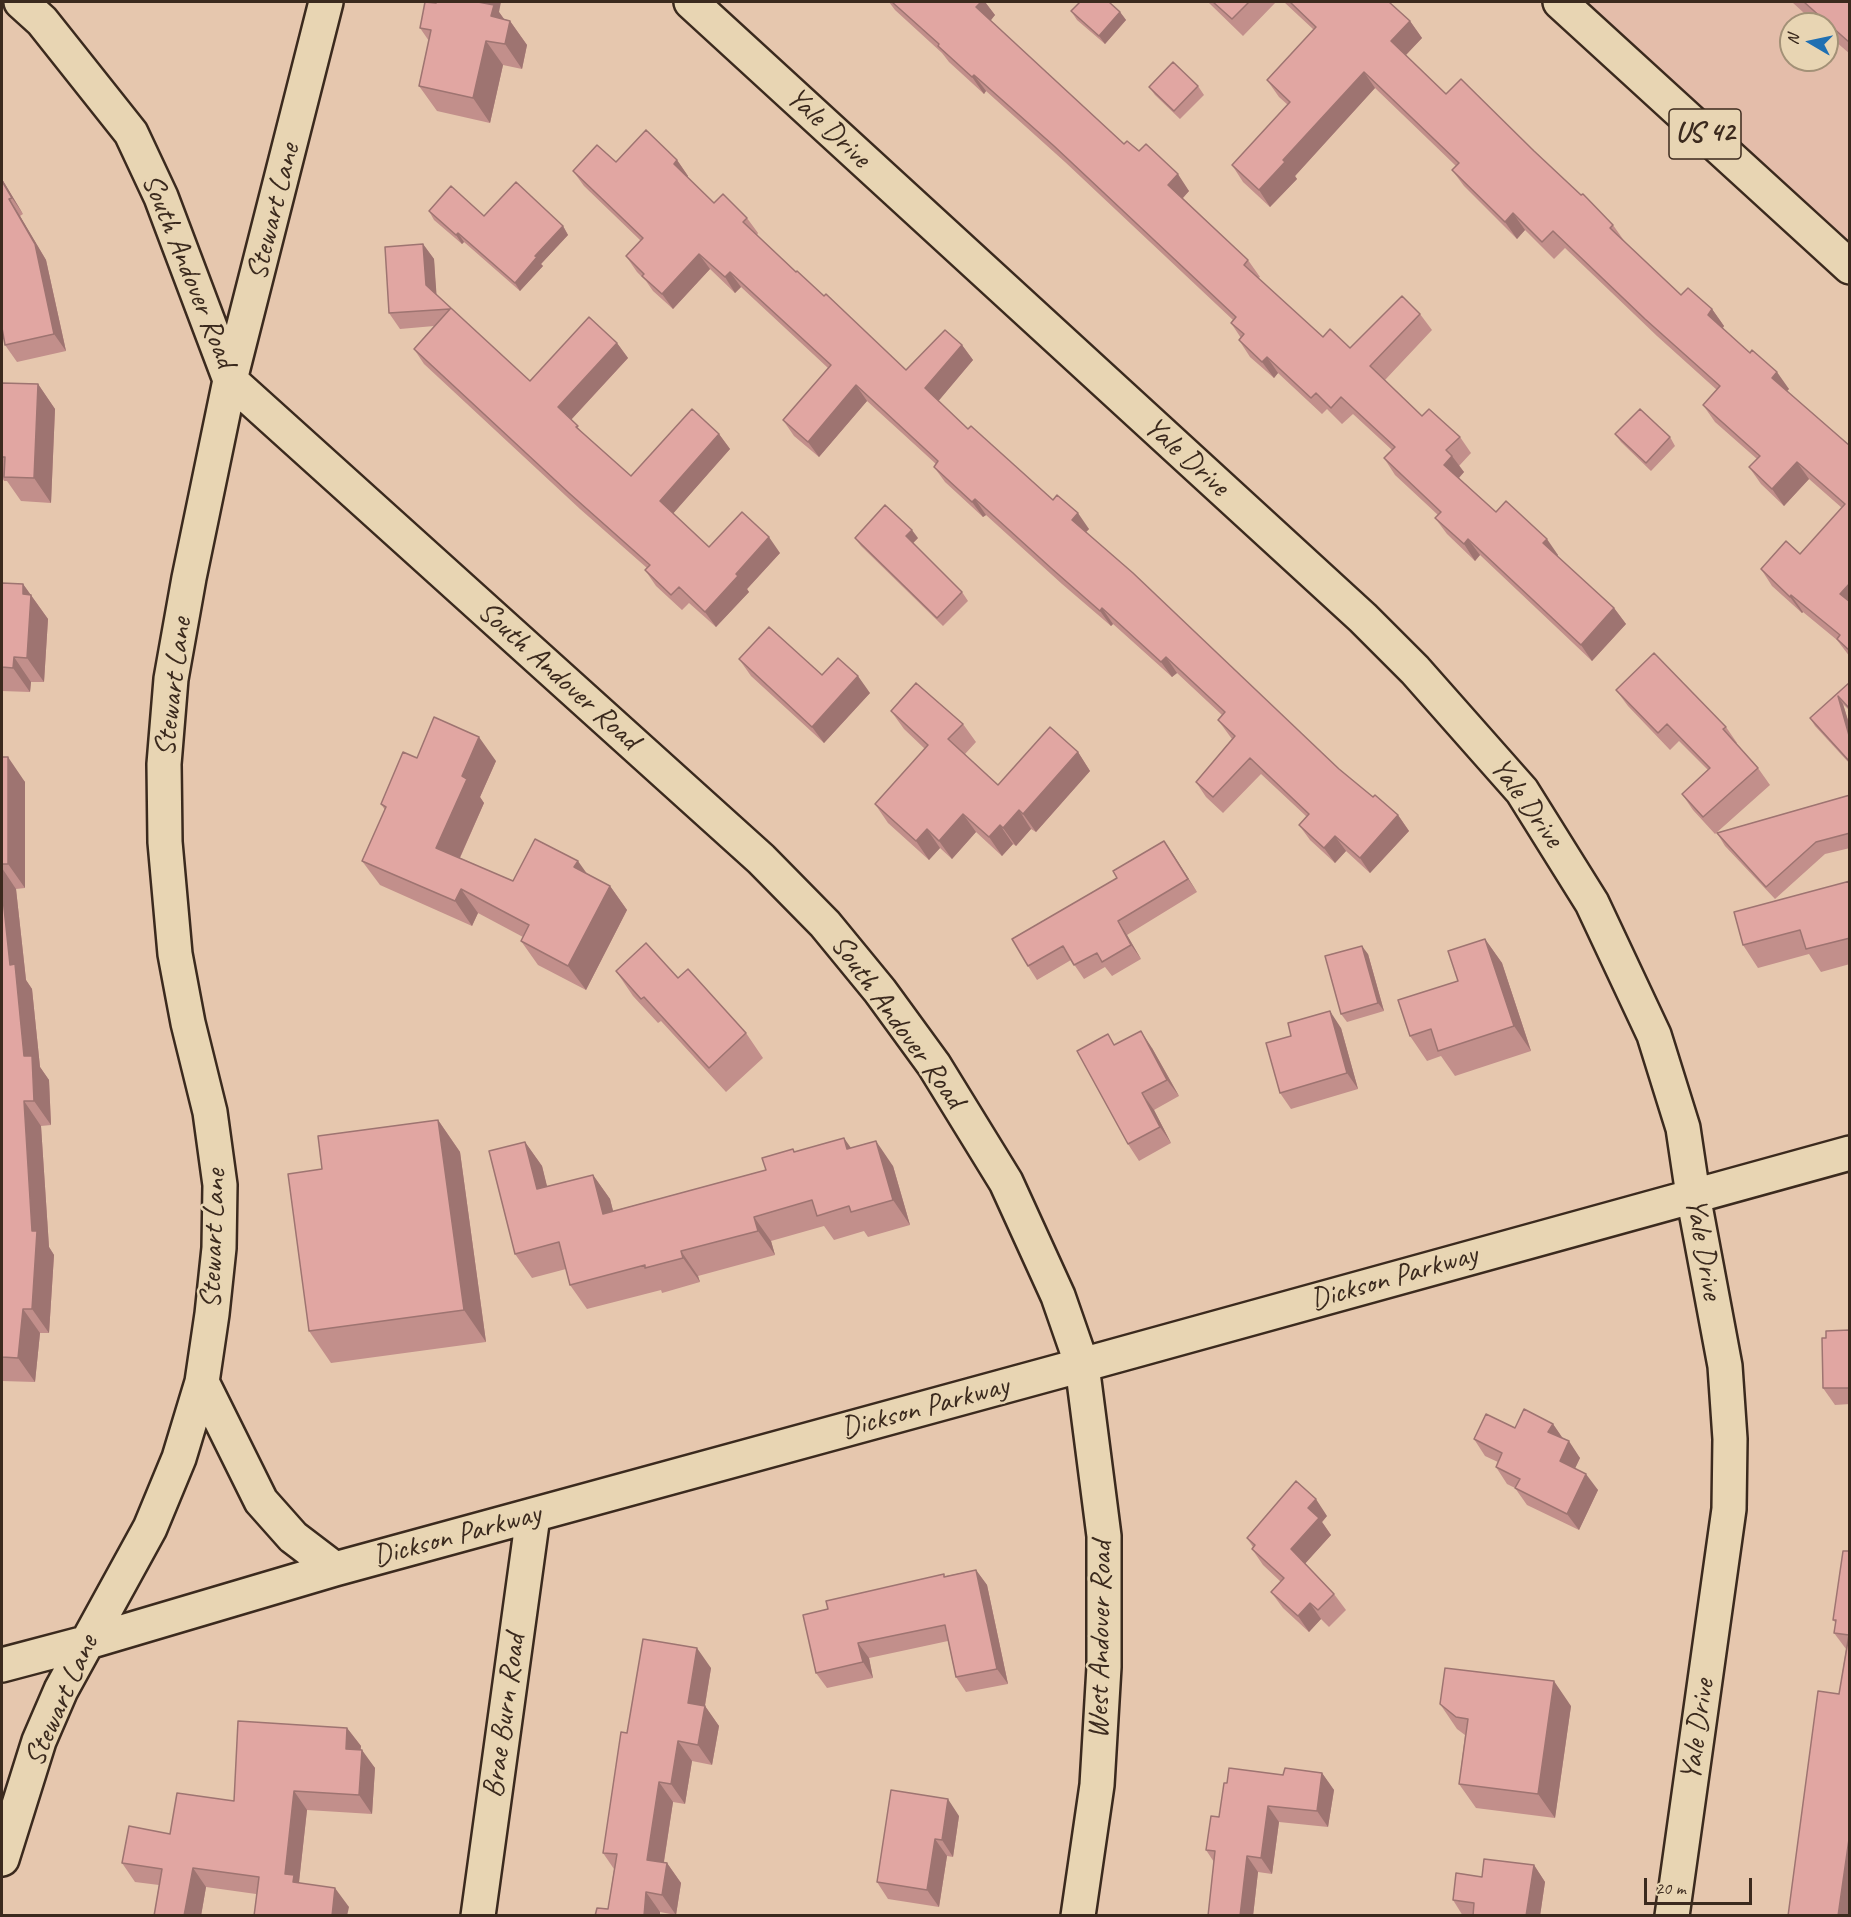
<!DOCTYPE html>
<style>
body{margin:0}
#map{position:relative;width:1851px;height:1917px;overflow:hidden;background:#e6c7ae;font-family:Caveat,sans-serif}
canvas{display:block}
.frame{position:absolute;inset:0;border:3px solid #3b2a1e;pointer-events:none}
.north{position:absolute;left:1779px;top:12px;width:60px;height:60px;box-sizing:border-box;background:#e8d5b3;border:2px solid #a39177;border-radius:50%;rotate:279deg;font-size:16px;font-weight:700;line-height:24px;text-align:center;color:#3b2a1e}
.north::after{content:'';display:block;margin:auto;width:21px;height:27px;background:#1f6fb2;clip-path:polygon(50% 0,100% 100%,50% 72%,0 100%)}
.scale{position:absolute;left:1644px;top:1878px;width:108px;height:27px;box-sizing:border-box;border:3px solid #3b2a1e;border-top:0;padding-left:8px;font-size:18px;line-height:21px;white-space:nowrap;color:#3b2a1e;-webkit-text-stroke:4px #e8d5b3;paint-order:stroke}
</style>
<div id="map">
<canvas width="1851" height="1917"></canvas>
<div class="frame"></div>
<div class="north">N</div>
<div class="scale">20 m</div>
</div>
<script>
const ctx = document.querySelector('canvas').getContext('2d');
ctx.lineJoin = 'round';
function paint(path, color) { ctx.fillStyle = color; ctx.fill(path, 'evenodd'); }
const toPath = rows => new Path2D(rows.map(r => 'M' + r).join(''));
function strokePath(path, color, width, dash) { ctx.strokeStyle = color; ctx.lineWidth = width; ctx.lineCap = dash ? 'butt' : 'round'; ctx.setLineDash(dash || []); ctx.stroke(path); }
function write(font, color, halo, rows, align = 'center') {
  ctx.font = font + ' Caveat,sans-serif'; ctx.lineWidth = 5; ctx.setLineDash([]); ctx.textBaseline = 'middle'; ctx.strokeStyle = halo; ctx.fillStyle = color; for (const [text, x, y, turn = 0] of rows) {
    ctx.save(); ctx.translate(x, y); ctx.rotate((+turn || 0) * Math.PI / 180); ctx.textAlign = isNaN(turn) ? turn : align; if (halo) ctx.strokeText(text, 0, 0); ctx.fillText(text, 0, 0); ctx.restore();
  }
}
paint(toPath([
 [1578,2,1849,2,1849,247],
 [1791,24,1827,24,1827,60,1791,60]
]), '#e4bdaa');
const minor = toPath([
 [21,2,42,21,131,133,161,197,230,380,761,859,825,924,880,991,934,1065,1006,1182,1058,1296,1082,1365,1104,1536,1104,1667,1097,1785,1078,1916],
 [326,2,230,380,189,578,171,679,164,764,165,842,175,954,188,1023,210,1112,220,1185,219,1248,212,1314,202,1382,261,1501,293,1537,335,1569],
 [691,2,1363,618,1415,670,1522,791,1592,903,1654,1035,1683,1128,1693,1195,1725,1366,1730,1439,1729,1509,1672,1916],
 [2,1665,85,1643,335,1569,1082,1365,1850,1153],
 [2,1859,39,1741,61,1690,150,1528,179,1458,202,1382],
 [478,1916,533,1516]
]);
const major = toPath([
 [1560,2,1850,267]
]);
strokePath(minor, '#3b2a1e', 38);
strokePath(major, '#3b2a1e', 38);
strokePath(minor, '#e8d5b3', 33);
strokePath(major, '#e8d5b3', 33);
paint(toPath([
 [889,2,985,2,995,15,990,20,1124,144,1139,151,1189,191,1183,198,1248,260,1260,277,1258,278,1323,337,1350,348,1420,314,1432,330,1385,380,1422,416,1460,437,1471,453,1459,466,1464,472,1459,478,1496,512,1558,555,1557,556,1614,608,1626,624,1592,661,1480,555,1475,561,1447,534,1435,518,1438,515,1395,475,1384,458,1392,450,1353,414,1342,424,1327,409,1322,414,1278,373,1274,378,1250,357,1239,340,1241,338,1231,323,1233,320,1065,162,986,91,984,94,949,62,942,53,895,10],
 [1208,2,1276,2,1243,36],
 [1284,2,1389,2,1410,21,1422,38,1406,55,1446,94,1534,151,1613,225,1625,242,1681,295,1712,309,1724,326,1723,328,1789,389,1787,391,1850,446,1850,657,1837,640,1803,612,1802,613,1772,586,1761,569,1800,554,1842,508,1809,479,1784,506,1761,484,1749,467,1757,459,1715,422,1703,405,1717,390,1657,336,1565,248,1554,259,1525,230,1517,239,1464,186,1452,170,1456,166,1375,88,1295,176,1297,179,1270,207,1243,182,1232,165,1288,105,1279,97,1267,80,1314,30],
 [1792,2,1850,2,1850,54,1827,34,1827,24,1816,24],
 [436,3,499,12,504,19,510,21,527,45,522,69,503,65,490,123,437,111,419,86,429,41,420,28],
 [1071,11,1120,12,1126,20,1105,44,1077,20],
 [1198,86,1204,95,1180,119,1155,95,1149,87],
 [677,160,688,176,687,177,714,203,747,218,758,233,757,235,796,272,906,370,962,345,973,360,938,401,968,429,1053,500,1089,529,1086,532,1339,769,1373,797,1398,815,1409,831,1370,873,1346,851,1335,863,1310,840,1299,825,1307,817,1261,774,1223,813,1206,797,1196,782,1232,739,1229,735,1218,720,1222,715,1177,673,1172,677,1113,624,1111,626,1062,584,986,515,983,517,945,482,934,467,936,464,867,401,819,457,794,436,783,420,828,368,741,287,735,293,710,269,673,309,653,291,646,281,637,272,626,256,641,241,584,186,573,171,616,162],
 [2,179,23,214,20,216,46,260,66,351,17,362,5,345,2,328],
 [429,211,484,216,563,226,568,235,541,264,543,266,520,291,464,242,462,244,434,220],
 [423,244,434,259,436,295,530,381,617,343,628,358,571,420,584,434,631,476,719,434,730,449,673,513,709,547,780,553,747,589,749,592,716,627,689,603,682,610,656,586,645,570,647,568,580,509,424,364,414,349,434,326,400,329,389,313],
 [2,383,38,384,55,409,51,503,21,501,7,481,4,481,2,477],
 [1615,434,1670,437,1675,446,1651,471,1621,442],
 [855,538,918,538,913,543,962,592,968,601,943,626,861,546],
 [2,583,23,584,48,619,44,682,31,682,30,692,2,691],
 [739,659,822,675,870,693,824,743,751,676],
 [1850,682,1850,711,1843,704,1850,727,1850,764,1815,726,1810,718],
 [1616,690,1726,727,1737,743,1736,744,1758,768,1770,785,1715,834,1693,810,1682,794,1708,770,1679,741,1670,750,1628,706],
 [891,711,963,724,976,742,965,754,998,785,1078,752,1090,771,1036,832,1031,829,1016,846,1013,844,1002,856,976,832,952,859,940,848,929,860,888,823,875,804,925,749,904,729],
 [2,757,25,782,25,888,16,889,26,980,32,989,40,1067,49,1080,51,1125,41,1126,49,1247,54,1255,49,1333,40,1333,35,1382,2,1381],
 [417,758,496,761,480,797,484,803,460,858,513,881,587,874,610,886,627,910,586,990,538,965,521,941,523,937,478,913,472,926,380,885,362,861,385,810,381,804],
 [1850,795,1850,848,1825,854,1775,899,1725,846,1717,833],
 [1164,841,1197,892,1127,935,1141,959,1112,976,1105,967,1084,979,1071,960,1037,980,1028,966,1117,878],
 [1850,881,1850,964,1821,972,1809,954,1758,968,1743,945],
 [1485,939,1502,963,1531,1051,1455,1076,1441,1056,1427,1061,1410,1036,1458,981],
 [1368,954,1384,1011,1347,1022,1341,1014],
 [616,971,746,1033,763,1058,726,1092,661,1021,658,1023,633,996],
 [1341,1028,1358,1089,1291,1109,1280,1093],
 [1115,1045,1152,1048,1179,1096,1154,1110,1171,1143,1139,1161,1128,1144],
 [438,1120,460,1152,486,1342,331,1363,309,1331,322,1169],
 [525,1142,542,1166,547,1187,593,1175,610,1199,613,1211,766,1170,795,1152,851,1148,893,1166,910,1225,868,1237,864,1231,834,1240,824,1226,771,1241,775,1255,698,1276,700,1282,662,1293,661,1290,587,1309,570,1285,566,1269,532,1278,515,1254],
 [1850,1330,1850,1404,1835,1405,1823,1388,1826,1338],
 [1553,1424,1563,1439,1580,1458,1575,1468,1598,1490,1579,1530,1527,1505,1515,1488,1507,1484,1496,1467,1498,1462,1485,1456,1474,1439,1515,1428],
 [1327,1516,1322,1522,1331,1535,1305,1563,1334,1594,1346,1610,1329,1627,1321,1619,1309,1632,1283,1608,1271,1592,1281,1582,1263,1565,1252,1549,1253,1547,1247,1538],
 [1850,1551,1850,1916,1839,1694,1846,1649,1834,1633,1836,1623,1833,1620],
 [976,1570,987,1585,1008,1684,966,1692,956,1677,948,1641,869,1658,873,1678,827,1688,816,1673,828,1609,946,1576],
 [711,1668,705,1706,719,1726,712,1765,692,1761,685,1804,673,1802,664,1862,667,1863,681,1883,676,1915,660,1912,608,1909,614,1869,603,1853,627,1733],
 [1440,1704,1571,1706,1555,1818,1476,1808,1459,1784,1465,1735,1457,1729],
 [347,1728,361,1746,360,1750,375,1768,372,1814,307,1810,299,1882,300,1883,349,1907,206,1887,201,1916,154,1916,159,1885,135,1882,122,1863,234,1801],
 [1322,1773,1334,1790,1328,1827,1279,1822,1272,1874,1258,1872,1253,1916,1208,1916,1214,1862,1206,1850,1219,1817,1227,1783,1283,1775],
 [959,1816,953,1857,947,1856,939,1907,888,1899,877,1882],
 [1534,1865,1545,1882,1540,1916,1463,1916,1453,1900,1482,1877]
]), '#c28f8b');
paint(toPath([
 [478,2,501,2,499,12,509,26,510,21,527,45,522,69,505,44],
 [981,2,985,2,995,15,988,24,976,7],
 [1120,12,1126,20,1105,44,1099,36],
 [1410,21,1422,38,1403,58,1391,41],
 [486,41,503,65,490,123,473,98],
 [1364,72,1375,88,1295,176,1297,179,1270,207,1259,190,1283,160],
 [974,75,986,91,984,94,972,77],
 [677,160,688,176,685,180,674,164],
 [1178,174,1189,191,1180,201,1168,185],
 [2,179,23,214,12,198,2,181],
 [9,199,20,216,46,260,66,351,54,334],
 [1513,213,1525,230,1517,239,1505,222],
 [563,226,568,235,541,264,543,266,520,291,515,283,535,256],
 [458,233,464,242,462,244,456,235],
 [423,244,434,259,437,301,426,285],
 [699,254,710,269,673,309,662,294],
 [730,272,741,287,735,293,725,277],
 [1712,309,1724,326,1720,331,1708,315],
 [617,343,628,358,568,423,558,407],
 [962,345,973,360,936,404,925,388],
 [1267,357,1278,373,1274,378,1262,362],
 [1777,372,1789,389,1784,394,1772,378],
 [38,384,55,409,51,503,34,478],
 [856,385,867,401,819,457,808,442],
 [719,434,730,449,671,516,660,501],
 [1452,456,1464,472,1456,481,1444,465],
 [1797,462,1809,479,1784,506,1772,489],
 [975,499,986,515,983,517,972,502],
 [1078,513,1089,529,1083,535,1072,520],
 [912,530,918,538,912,544,906,536],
 [769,537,780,553,747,589,749,592,716,627,705,612,736,574],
 [1468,539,1480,555,1475,561,1464,544],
 [1547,539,1558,555,1554,560,1543,543],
 [1850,583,1850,607,1840,594],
 [23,584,48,619,44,682,27,658,23,594],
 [1791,595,1803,612,1802,613,1790,597],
 [1102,608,1113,624,1111,626,1100,611],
 [1614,608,1626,624,1592,661,1581,645],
 [14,657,31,682,30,692,13,668],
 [1166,657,1177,673,1172,677,1161,662],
 [858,676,870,693,824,743,812,727],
 [1838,696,1843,704,1850,727,1850,739],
 [479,737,496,761,480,797,484,803,453,873,436,848,462,776],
 [1078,752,1090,771,1036,832,1023,814],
 [8,757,25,782,25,888,8,864],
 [1019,810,1031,829,1016,846,1003,828],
 [963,814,976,832,952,859,939,841],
 [1398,815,1409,831,1370,873,1360,858],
 [1000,825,1013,844,1002,856,989,837],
 [927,829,940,848,929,860,916,841],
 [1335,836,1346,851,1335,863,1324,848],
 [1164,841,1173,854,1197,892,1188,879],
 [578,861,595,885,574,867],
 [2,868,16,889,26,980,32,989,40,1067,49,1080,51,1125,34,1101,24,1056,10,965,2,889],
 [610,886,627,910,586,990,568,966],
 [461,889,478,913,472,926,455,901],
 [1118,921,1127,935,1141,959,1131,945],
 [1485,939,1502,963,1531,1051,1514,1026],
 [1362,946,1368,954,1384,1011,1378,1003],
 [1330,1011,1341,1028,1358,1089,1347,1073],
 [1141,1031,1152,1048,1179,1096,1167,1080],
 [1142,1093,1154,1110,1171,1143,1160,1127],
 [24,1101,41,1126,49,1247,54,1255,49,1333,32,1309,32,1231],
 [438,1120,460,1152,486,1342,464,1310],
 [844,1138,861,1162,847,1149],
 [876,1141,893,1166,910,1225,893,1200],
 [525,1142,542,1166,554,1214,537,1189],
 [593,1175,610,1199,620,1238,603,1214],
 [754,1217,771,1241,775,1255,758,1231],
 [681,1251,698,1276,700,1282,683,1258],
 [23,1309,40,1333,35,1382,18,1358],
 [1553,1424,1564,1440,1548,1432],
 [1569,1441,1580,1458,1571,1477,1560,1461],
 [1586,1474,1598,1490,1579,1530,1567,1514],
 [1316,1499,1327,1516,1322,1522,1331,1535,1303,1566,1291,1549,1308,1508],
 [976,1570,987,1585,1008,1684,997,1669],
 [1310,1603,1321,1619,1309,1632,1298,1616],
 [858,1643,869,1658,873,1678,863,1662],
 [697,1648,711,1668,702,1723,688,1703],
 [1554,1681,1571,1706,1555,1818,1538,1794],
 [705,1706,719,1726,712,1765,698,1745],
 [347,1728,361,1746,359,1767,346,1749],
 [678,1741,692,1761,685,1804,671,1784],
 [362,1750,375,1768,372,1814,359,1795],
 [1322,1773,1334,1790,1328,1827,1317,1811],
 [659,1782,673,1802,661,1880,647,1860],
 [294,1791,307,1810,299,1882,307,1894,306,1901,285,1874],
 [948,1799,959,1816,953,1857,942,1840],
 [1268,1806,1279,1822,1272,1874,1261,1858],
 [1850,1832,1850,1916,1838,1916],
 [935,1839,947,1856,939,1907,927,1890],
 [1247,1856,1258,1872,1253,1916,1240,1916],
 [667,1863,681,1883,676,1915,662,1895],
 [1534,1865,1545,1882,1540,1916,1526,1916],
 [193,1868,206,1887,201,1916,184,1916],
 [335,1888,349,1907,347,1916,332,1916],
 [646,1892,660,1912,660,1916,644,1916]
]), '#9e7471');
const building = toPath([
 [425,2,436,3,437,2,478,2,494,5,491,16,510,21,505,44,486,41,473,98,419,86,431,30,420,28,425,2],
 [892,2,981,2,976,7,1124,144,1127,141,1139,151,1146,144,1178,174,1168,185,1248,260,1244,265,1323,337,1330,329,1350,348,1402,296,1420,314,1370,366,1422,416,1429,409,1460,437,1446,450,1452,456,1444,465,1496,512,1506,501,1547,539,1543,543,1614,608,1581,645,1468,539,1464,544,1435,518,1441,512,1384,458,1395,447,1341,397,1331,408,1316,393,1311,398,1267,357,1262,362,1239,340,1244,334,1231,323,1236,317,1054,146,974,75,972,77,938,46,939,44,892,2],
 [1080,2,1109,2,1120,12,1099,36,1071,11,1080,2],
 [1213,2,1249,2,1232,19,1213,2],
 [1290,2,1389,2,1410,21,1391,41,1446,94,1461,79,1534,151,1581,195,1583,194,1613,225,1610,228,1681,295,1688,288,1712,309,1708,315,1750,353,1752,350,1777,372,1772,378,1850,446,1850,583,1840,594,1850,602,1850,651,1837,639,1840,635,1791,595,1790,597,1761,569,1786,541,1800,554,1845,504,1797,462,1772,489,1749,467,1760,456,1703,405,1720,386,1645,319,1553,231,1542,242,1513,213,1505,222,1452,170,1459,163,1364,72,1283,160,1285,162,1259,190,1232,165,1290,102,1267,80,1316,27,1290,2],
 [1804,2,1850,2,1850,43,1804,2],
 [1173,62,1198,86,1174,111,1149,87,1173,62],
 [646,130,677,160,674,164,714,203,723,194,747,218,743,222,796,272,797,271,824,296,826,294,906,370,945,330,962,345,925,388,968,429,971,426,1053,500,1057,495,1078,513,1072,520,1133,573,1339,769,1373,797,1375,795,1398,815,1360,858,1335,836,1324,848,1299,825,1309,814,1250,758,1213,797,1196,782,1235,736,1218,720,1225,712,1166,657,1161,662,1102,608,1100,611,1051,568,975,499,972,502,934,467,938,461,856,385,808,442,783,420,831,365,730,272,725,277,699,254,662,294,642,276,644,274,626,256,643,238,573,171,597,145,616,162,646,130],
 [2,181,12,198,9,199,35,244,54,334,5,345,2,328,2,181],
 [516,182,563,226,535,256,537,257,515,283,458,233,456,235,429,211,451,186,484,216,516,182],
 [423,244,426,285,530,381,589,317,617,343,558,407,578,426,576,427,631,476,692,409,719,434,660,501,709,547,742,512,769,537,736,574,738,576,705,612,679,587,671,595,645,570,650,565,569,493,414,349,450,309,389,313,385,247,423,244],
 [2,383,38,384,34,478,4,477,5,457,2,457,2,383],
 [1640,409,1670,437,1646,463,1615,434,1640,409],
 [885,505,912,530,906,536,962,592,937,618,855,538,885,505],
 [2,583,23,584,23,594,31,595,27,658,14,657,13,668,2,667,2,583],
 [769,627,822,675,838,658,858,676,812,727,739,659,769,627],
 [1654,653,1726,727,1723,729,1758,768,1703,817,1682,794,1710,768,1667,724,1658,733,1616,690,1654,653],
 [1850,682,1850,709,1838,696,1850,739,1850,762,1810,718,1850,682],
 [916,683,963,724,948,739,998,785,1050,727,1078,752,1023,814,1019,810,1003,828,1000,825,989,837,963,814,939,841,927,829,916,841,875,804,928,745,891,711,916,683],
 [434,717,479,737,462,776,467,779,436,848,513,881,535,839,578,861,574,867,610,886,568,966,521,941,529,925,461,889,455,901,362,861,386,807,381,804,403,752,417,758,434,717],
 [2,757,8,757,8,864,2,864,2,757],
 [1850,795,1850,833,1816,842,1766,887,1717,833,1850,795],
 [1164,841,1188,879,1118,921,1131,945,1102,962,1097,953,1074,965,1063,946,1028,966,1012,939,1117,878,1113,871,1164,841],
 [1850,881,1850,938,1806,949,1800,930,1743,945,1734,912,1850,881],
 [2,889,10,965,15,964,24,1056,32,1056,34,1101,24,1101,32,1231,37,1231,32,1309,23,1309,18,1358,2,1357,2,889],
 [1485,939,1514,1026,1438,1051,1431,1029,1410,1036,1398,1000,1458,981,1448,951,1485,939],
 [646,943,678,978,688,969,746,1033,709,1068,644,997,641,999,616,971,646,943],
 [1362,946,1378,1003,1341,1014,1325,956,1362,946],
 [1330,1011,1347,1073,1280,1093,1266,1043,1291,1036,1288,1023,1330,1011],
 [1141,1031,1167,1080,1142,1093,1160,1127,1128,1144,1077,1051,1108,1034,1114,1045,1141,1031],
 [438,1120,464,1310,309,1331,288,1174,322,1169,318,1136,438,1120],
 [844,1138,847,1149,876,1141,893,1200,851,1212,849,1206,817,1216,812,1200,754,1217,758,1231,681,1251,683,1258,645,1268,645,1265,570,1285,559,1242,515,1254,489,1151,525,1142,537,1189,593,1175,603,1214,766,1170,762,1158,793,1149,794,1152,844,1138],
 [1850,1330,1850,1388,1823,1388,1822,1338,1826,1338,1826,1331,1850,1330],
 [1524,1409,1553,1424,1548,1432,1569,1441,1560,1461,1586,1474,1567,1514,1515,1488,1520,1479,1496,1467,1502,1453,1474,1439,1486,1414,1515,1428,1524,1409],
 [1296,1481,1316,1499,1308,1508,1319,1518,1291,1549,1334,1594,1318,1610,1310,1603,1298,1616,1271,1592,1284,1578,1252,1549,1255,1545,1247,1538,1296,1481],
 [1843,1551,1850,1551,1850,1832,1838,1916,1788,1916,1818,1691,1839,1694,1849,1635,1834,1633,1836,1620,1833,1620,1843,1551],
 [976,1570,997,1669,956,1677,945,1625,858,1643,863,1662,816,1673,803,1615,828,1609,826,1601,944,1574,944,1577,976,1570],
 [643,1639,697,1648,688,1703,705,1706,698,1745,678,1741,671,1784,659,1782,647,1860,667,1863,662,1895,646,1892,644,1916,595,1916,597,1908,608,1909,617,1854,603,1853,621,1732,627,1733,643,1639],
 [1445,1668,1554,1681,1538,1794,1459,1784,1468,1719,1456,1717,1440,1704,1445,1668],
 [238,1721,347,1728,346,1749,362,1750,359,1795,294,1791,285,1874,294,1875,293,1882,335,1888,332,1916,254,1916,259,1877,193,1868,184,1916,154,1916,162,1869,122,1863,129,1826,170,1834,177,1793,234,1801,238,1721],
 [1229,1768,1283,1775,1285,1768,1322,1773,1317,1811,1268,1806,1261,1858,1247,1856,1240,1916,1208,1916,1215,1851,1206,1850,1211,1816,1219,1817,1224,1783,1227,1783,1229,1768],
 [891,1790,948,1799,942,1840,935,1839,927,1890,877,1882,891,1790],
 [1484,1859,1534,1865,1526,1916,1473,1916,1474,1903,1453,1900,1456,1873,1482,1877,1484,1859]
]);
paint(building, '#e1a6a2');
strokePath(building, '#9e7471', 1.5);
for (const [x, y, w] of [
 [1705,134,72]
]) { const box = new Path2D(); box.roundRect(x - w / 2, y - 25, w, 50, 4.5); ctx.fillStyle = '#e8d5b3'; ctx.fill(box); strokePath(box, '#3b2a1e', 1.5); }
write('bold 28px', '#3b2a1e', null, [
 ["US 42",1705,134]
]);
write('30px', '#3b2a1e', '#e8d5b3', [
 ["Yale Drive",828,128,43],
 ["Stewart Lane",274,212,-76],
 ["South Andover Road",188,271,68],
 ["Yale Drive",1186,457,42],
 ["South Andover Road",558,676,42],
 ["Stewart Lane",174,687,-83],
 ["Yale Drive",1526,803,54],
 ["South Andover Road",897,1022,54],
 ["Stewart Lane",214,1239,-88],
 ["Yale Drive",1703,1249,80],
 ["Dickson Parkway",1394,1278,-16],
 ["Dickson Parkway",925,1408,-15],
 ["Dickson Parkway",457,1536,-15],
 ["West Andover Road",1101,1640,-89],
 ["Stewart Lane",62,1701,-66],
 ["Brae Burn Road",505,1716,-82],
 ["Yale Drive",1698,1730,-82]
]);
</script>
